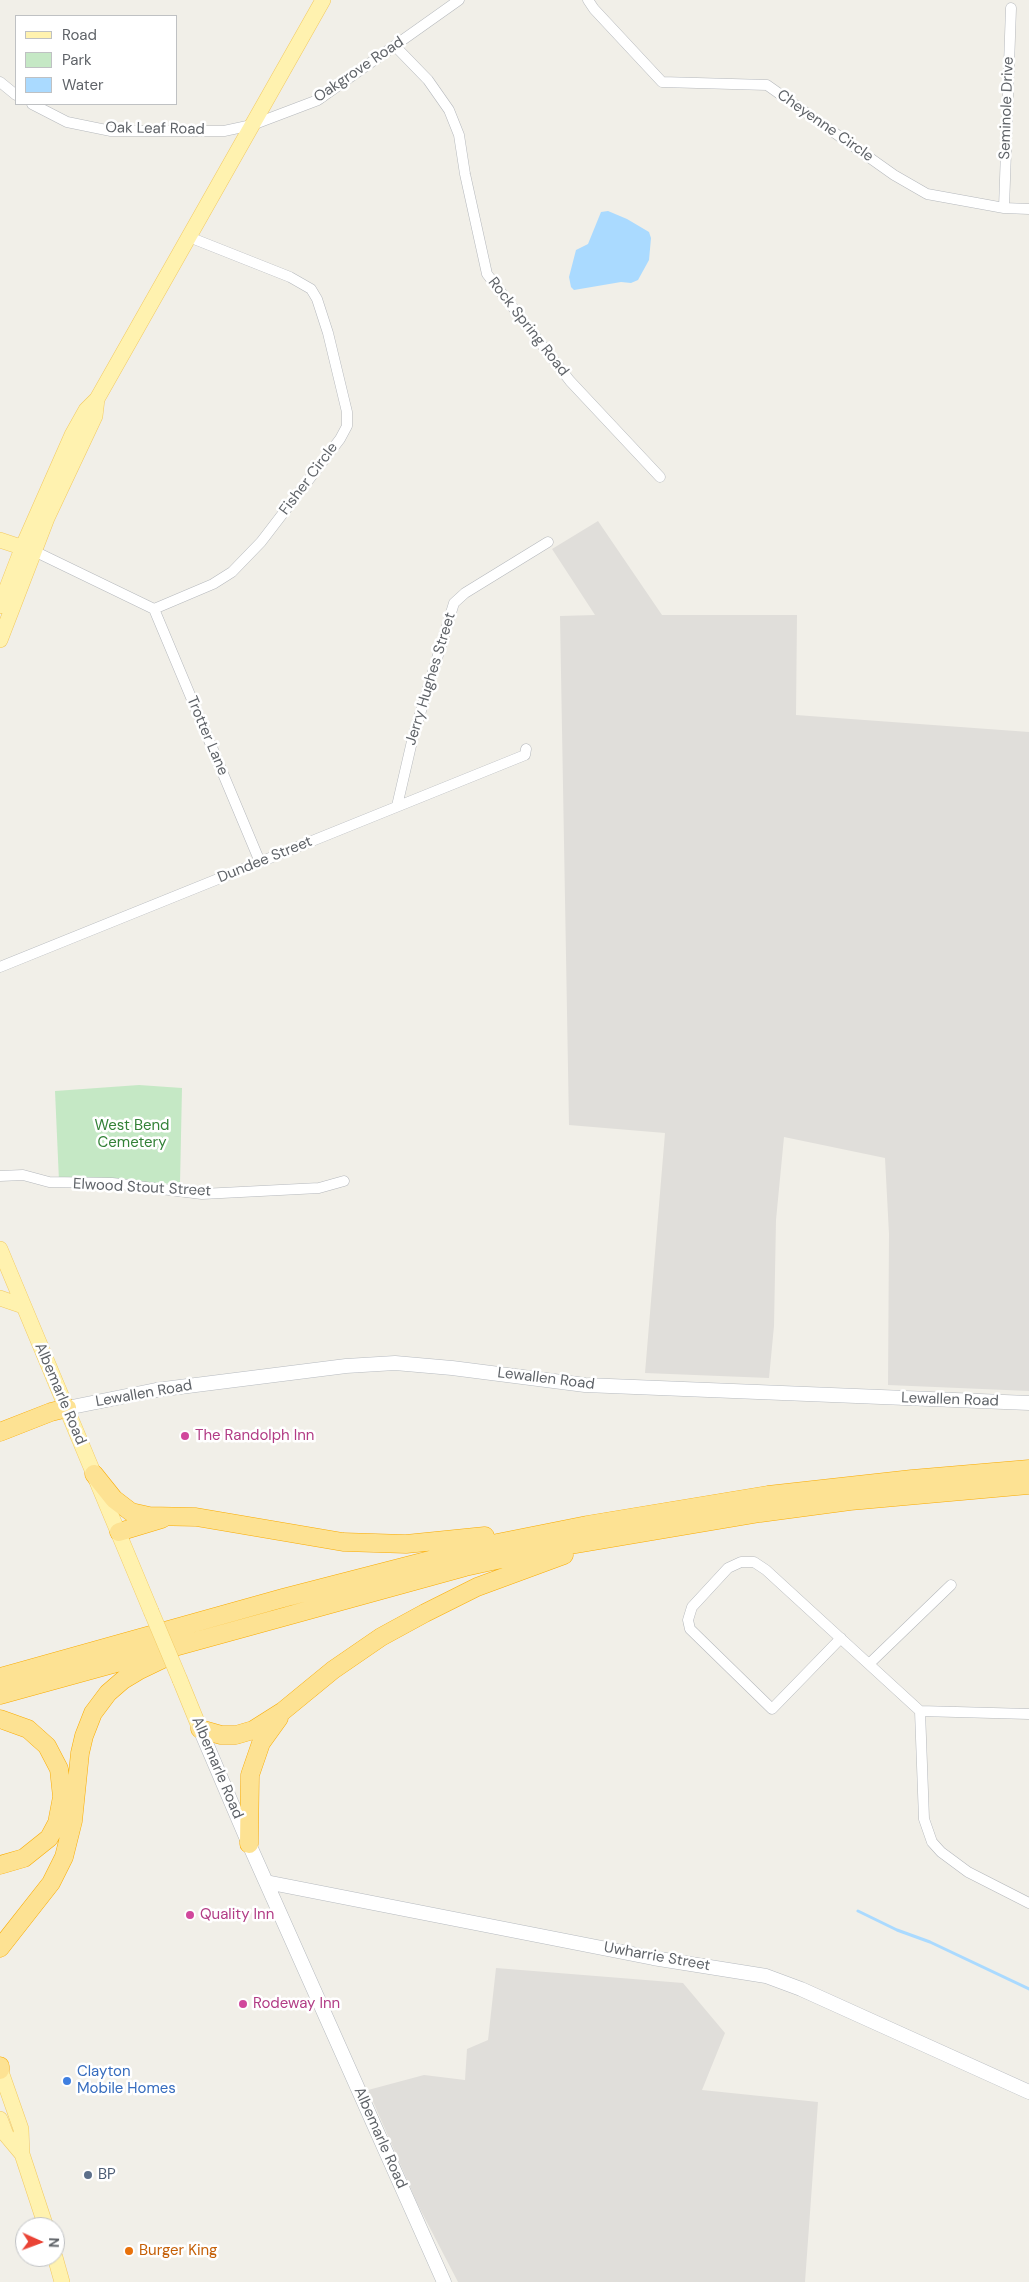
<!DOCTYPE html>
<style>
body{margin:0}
#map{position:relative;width:1029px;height:2282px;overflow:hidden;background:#f1efe8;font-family:"DM Sans",sans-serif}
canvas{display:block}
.legend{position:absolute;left:15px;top:15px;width:162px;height:90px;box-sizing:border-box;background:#fff;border:1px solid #bfc1c3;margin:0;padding:6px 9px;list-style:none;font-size:15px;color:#5f6368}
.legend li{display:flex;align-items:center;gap:10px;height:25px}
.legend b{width:25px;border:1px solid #bfc1c3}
.north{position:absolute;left:15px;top:2217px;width:50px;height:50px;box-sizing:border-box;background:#fff;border:1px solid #bfc1c3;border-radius:50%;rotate:92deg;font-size:14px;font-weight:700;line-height:20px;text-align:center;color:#5f6368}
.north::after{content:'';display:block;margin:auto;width:18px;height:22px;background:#ea4335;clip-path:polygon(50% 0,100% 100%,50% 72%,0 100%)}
</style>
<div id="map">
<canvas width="1029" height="2282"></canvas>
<ul class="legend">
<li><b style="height:6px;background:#fff2af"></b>Road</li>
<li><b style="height:14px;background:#c5e8c5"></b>Park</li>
<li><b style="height:14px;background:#aadaff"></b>Water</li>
</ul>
<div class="north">N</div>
</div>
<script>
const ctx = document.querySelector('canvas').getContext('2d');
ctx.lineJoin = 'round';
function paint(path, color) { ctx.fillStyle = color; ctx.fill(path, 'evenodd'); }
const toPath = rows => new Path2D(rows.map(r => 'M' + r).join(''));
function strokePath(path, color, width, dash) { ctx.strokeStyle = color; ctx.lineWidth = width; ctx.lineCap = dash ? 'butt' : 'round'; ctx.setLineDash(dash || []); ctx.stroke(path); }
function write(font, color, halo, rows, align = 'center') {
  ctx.font = font + ' "DM Sans",sans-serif'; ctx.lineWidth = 5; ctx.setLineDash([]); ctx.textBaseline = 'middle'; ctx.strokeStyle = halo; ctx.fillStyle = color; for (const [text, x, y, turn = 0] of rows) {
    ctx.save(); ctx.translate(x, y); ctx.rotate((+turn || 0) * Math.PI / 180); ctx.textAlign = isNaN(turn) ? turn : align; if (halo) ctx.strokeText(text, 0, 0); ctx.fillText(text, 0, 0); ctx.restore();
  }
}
paint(toPath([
 [598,521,662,615,797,615,796,715,1029,732,1029,1391,888,1385,889,1234,885,1158,784,1137,776,1220,774,1326,769,1378,645,1373,665,1133,569,1125,560,616,595,615,552,549],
 [496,1968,683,1983,725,2033,702,2090,818,2102,805,2282,458,2282,418,2205,368,2090,424,2075,465,2080,467,2049,488,2040]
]), '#e0deda');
paint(toPath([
 [139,1085,182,1088,180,1184,59,1181,55,1091]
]), '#c5e8c5');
paint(toPath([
 [608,211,627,219,649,232,651,238,649,260,638,280,631,283,621,282,574,290,571,287,569,277,576,250,588,244,601,212]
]), '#aadaff');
strokePath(toPath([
 [858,1911,897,1930,930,1942,1029,1989]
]), '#aadaff', 3);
const street = toPath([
 [588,0,594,9,662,82,767,85,894,175,927,194,1004,208,1029,209],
 [395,46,428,80,449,110,459,135,465,174,487,274,570,381,660,477],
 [0,82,16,95],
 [32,104,67,122,111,131,224,131,252,125,318,100,459,0],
 [1004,208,1011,8],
 [34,551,154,609],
 [154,609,213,584,232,572,261,542,340,439,347,426,347,412,328,333,317,299,311,289,290,277,189,237],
 [154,609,260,862],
 [397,806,413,737,454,603,465,593,548,542],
 [0,967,525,755,526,749],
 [0,1176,23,1175,49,1182,112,1183,202,1194,319,1188,344,1181],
 [841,1638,772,1709,690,1629,688,1620,692,1607,728,1568,741,1562,754,1562,766,1570,920,1711,1029,1714],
 [869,1664,951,1585],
 [920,1711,924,1819,932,1842,941,1852,968,1872,1029,1903]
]);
const secondary = toPath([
 [67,1408,156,1390,346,1366,395,1363,452,1368,585,1385,1029,1403],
 [200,1729,249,1844,444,2282],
 [266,1882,653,1958,766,1976,801,1989,1029,2092]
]);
const primary = toPath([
 [0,540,30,550],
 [0,606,23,546,72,435,86,410,97,399,323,0],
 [0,640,47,518,95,416,97,399],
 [0,1249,151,1611],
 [0,1298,23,1306],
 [180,1680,200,1729],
 [0,2069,21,2129,22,2154,46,2227],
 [0,2119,6,2135,22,2154],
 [55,2257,62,2282]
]);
const highway = toPath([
 [0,1432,51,1412,67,1408],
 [94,1474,114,1499,131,1512,149,1516,196,1517,343,1542,406,1544,485,1536],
 [119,1532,162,1519],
 [0,1677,283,1598,492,1544,587,1525,768,1495,912,1479,1029,1469],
 [0,1695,465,1567,547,1549,760,1513,850,1501,1029,1485],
 [0,1719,28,1729,47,1746,59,1769,62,1797,57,1823,49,1838,24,1858,0,1865],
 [200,1729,221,1735,236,1735,253,1730,283,1711,333,1670,381,1637,425,1613,477,1587,564,1555],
 [249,1844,250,1775,261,1743,279,1718],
 [0,1948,51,1883,64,1857,73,1821,80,1753,84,1736,93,1713,108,1693,123,1680,138,1671,165,1658],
 [0,2066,0,2070]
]);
strokePath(street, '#b5b8bc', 11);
strokePath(secondary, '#b6babf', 15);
strokePath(primary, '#f2c960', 16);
strokePath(highway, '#f9ab00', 19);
strokePath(street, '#fff', 10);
strokePath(secondary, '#fff', 14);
strokePath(primary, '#fff2af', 15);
strokePath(highway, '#fde293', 18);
const primaryBridge = toPath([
 [151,1611,180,1680]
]);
strokePath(primaryBridge, '#f2c960', 16, []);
strokePath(primaryBridge, '#fff2af', 15);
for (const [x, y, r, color] of [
 [185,1436,5,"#d1479c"],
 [190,1915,5,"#d1479c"],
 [243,2004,5,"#d1479c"],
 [67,2081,5,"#3f7fe0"],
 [88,2175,5,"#5c6f8a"],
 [129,2251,5,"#e8710a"]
]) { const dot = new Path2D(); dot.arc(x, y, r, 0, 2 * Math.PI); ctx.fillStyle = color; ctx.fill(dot); strokePath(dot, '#fff', 2); }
write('15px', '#5f6368', '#fff', [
 ["Oakgrove Road",359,70,-34],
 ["Seminole Drive",1007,108,-88],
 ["Cheyenne Circle",825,126,35],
 ["Oak Leaf Road",155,129,1],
 ["Rock Spring Road",528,327,52],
 ["Fisher Circle",309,479,-53],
 ["Jerry Hughes Street",431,679,-73],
 ["Trotter Lane",207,736,67],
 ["Dundee Street",265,860,-22],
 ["Elwood Stout Street",142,1188,3],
 ["Lewallen Road",546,1379,7],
 ["Albemarle Road",60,1394,67],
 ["Lewallen Road",144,1394,-10],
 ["Lewallen Road",950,1400,2],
 ["Albemarle Road",217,1768,67],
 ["Uwharrie Street",657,1957,10],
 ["Albemarle Road",380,2138,66]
]);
write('15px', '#348238', '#fff', [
 ["West Bend",132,1126],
 ["Cemetery",132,1143]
]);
write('15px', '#b23c85', '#fff', [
 ["The Randolph Inn",195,1436],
 ["Quality Inn",200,1915],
 ["Rodeway Inn",253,2004]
], 'left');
write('15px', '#366cbe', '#fff', [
 ["Clayton",77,2072],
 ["Mobile Homes",77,2089]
], 'left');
write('15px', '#4e5e75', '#fff', [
 ["BP",98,2175]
], 'left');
write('15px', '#c56008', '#fff', [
 ["Burger King",139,2251]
], 'left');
</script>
